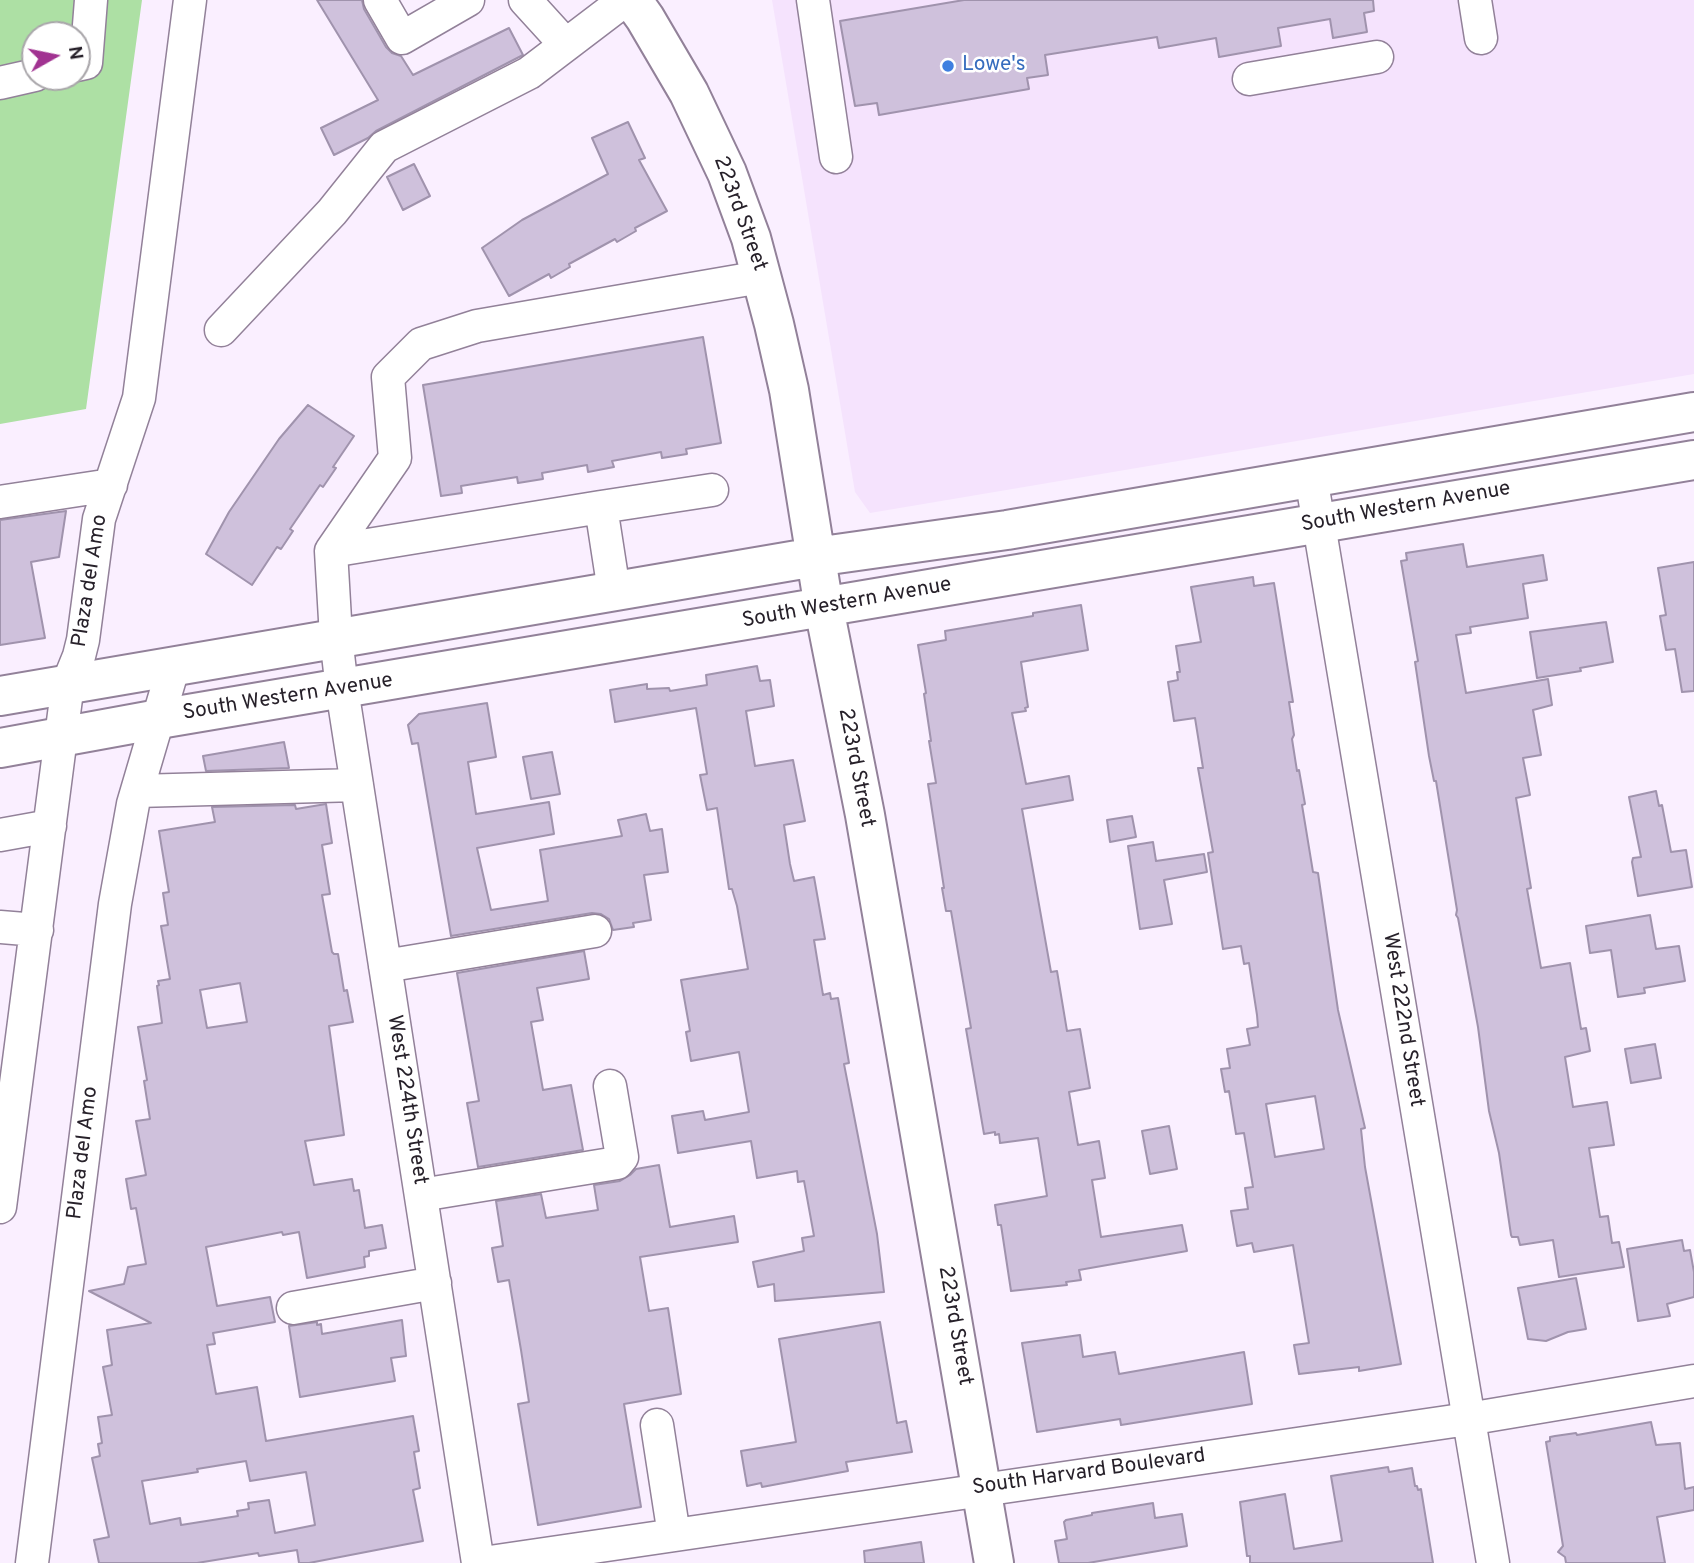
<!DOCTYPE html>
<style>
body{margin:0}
#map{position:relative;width:1694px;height:1563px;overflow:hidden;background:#faefff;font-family:Overpass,sans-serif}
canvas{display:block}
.north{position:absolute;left:21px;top:21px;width:70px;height:70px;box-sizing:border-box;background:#fff;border:2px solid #a9a6aa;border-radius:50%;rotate:81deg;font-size:19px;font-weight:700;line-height:28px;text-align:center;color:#27212a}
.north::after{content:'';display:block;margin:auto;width:24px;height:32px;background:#a13391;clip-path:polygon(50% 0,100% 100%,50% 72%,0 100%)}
</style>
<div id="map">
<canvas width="1694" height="1563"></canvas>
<div class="north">N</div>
</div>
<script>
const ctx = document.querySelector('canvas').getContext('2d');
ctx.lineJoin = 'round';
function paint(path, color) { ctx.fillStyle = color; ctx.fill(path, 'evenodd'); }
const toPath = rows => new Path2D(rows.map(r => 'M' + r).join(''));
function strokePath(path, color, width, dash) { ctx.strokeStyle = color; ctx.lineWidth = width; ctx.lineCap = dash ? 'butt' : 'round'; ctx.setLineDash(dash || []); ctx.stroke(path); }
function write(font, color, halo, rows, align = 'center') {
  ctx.font = font + ' Overpass,sans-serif'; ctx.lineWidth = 5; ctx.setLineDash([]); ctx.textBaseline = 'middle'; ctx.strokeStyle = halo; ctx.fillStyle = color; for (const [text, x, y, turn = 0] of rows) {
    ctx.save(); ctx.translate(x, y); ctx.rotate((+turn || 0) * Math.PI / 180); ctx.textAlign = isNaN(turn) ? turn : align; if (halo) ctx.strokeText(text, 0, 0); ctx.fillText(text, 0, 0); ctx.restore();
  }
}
paint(toPath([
 [772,0,1694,0,1694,374,870,513,855,492]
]), '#f5e3fd');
paint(toPath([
 [0,0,142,0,86,409,0,424],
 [35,35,77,35,77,77,35,77]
]), '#ade0a4');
const building = toPath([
 [317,0,362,0,364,9,386,47,392,53,401,56,413,75,509,28,523,55,376,131,368,138,334,155,321,128,378,100,317,0],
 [964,0,1373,0,1374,11,1364,13,1367,32,1333,38,1330,19,1278,28,1281,46,1219,57,1216,38,1159,48,1157,37,1045,55,1048,75,1027,78,1029,89,879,115,877,103,855,106,840,21,964,0],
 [628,122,645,158,639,160,667,211,635,228,636,231,617,242,615,239,569,264,570,267,551,278,549,274,509,296,482,248,522,220,608,174,592,138,628,122],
 [414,164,430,196,403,210,387,177,414,164],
 [703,337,721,443,686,449,687,454,662,458,661,452,612,461,614,467,588,472,587,465,542,473,543,479,518,483,517,477,461,486,462,493,441,496,423,385,703,337],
 [308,405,354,436,333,467,336,468,323,487,320,485,290,529,293,531,281,549,277,547,252,585,206,554,229,512,279,439,308,405],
 [66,511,59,557,31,562,45,638,0,645,0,520,66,511],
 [1463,544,1467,567,1543,555,1547,580,1523,584,1528,618,1470,627,1471,633,1456,635,1466,693,1548,679,1552,705,1533,710,1541,755,1523,758,1530,795,1516,798,1531,888,1527,889,1541,968,1570,963,1581,1029,1586,1028,1590,1051,1565,1057,1573,1107,1607,1102,1614,1145,1589,1148,1600,1217,1608,1216,1612,1243,1619,1242,1624,1267,1559,1277,1553,1240,1520,1245,1518,1237,1512,1237,1511,1235,1499,1153,1489,1111,1478,1027,1458,918,1456,915,1457,910,1436,781,1434,781,1429,756,1415,662,1418,661,1401,561,1407,560,1406,553,1463,544],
 [1694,562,1694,691,1682,692,1675,649,1666,650,1660,616,1666,615,1658,568,1694,562],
 [1253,577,1254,586,1274,583,1293,702,1289,702,1294,735,1292,739,1297,771,1299,770,1305,804,1302,805,1313,872,1318,873,1338,1010,1365,1128,1361,1129,1365,1167,1401,1364,1359,1371,1359,1367,1299,1374,1294,1345,1309,1343,1293,1245,1254,1252,1252,1243,1237,1246,1231,1211,1248,1209,1245,1188,1253,1187,1244,1133,1236,1134,1229,1091,1225,1092,1221,1069,1230,1068,1227,1049,1250,1045,1247,1029,1258,1027,1257,1015,1249,963,1244,964,1241,946,1223,949,1208,853,1213,852,1198,768,1203,768,1195,718,1174,721,1168,682,1178,680,1177,672,1180,672,1176,646,1201,642,1191,587,1253,577],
 [1315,1096,1324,1149,1275,1157,1266,1104,1315,1096],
 [1081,605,1088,650,1021,662,1028,707,1025,708,1026,711,1012,713,1026,784,1069,776,1073,800,1022,809,1051,972,1057,971,1067,1031,1080,1029,1090,1088,1069,1092,1078,1145,1099,1141,1105,1178,1092,1180,1101,1237,1182,1225,1187,1251,1079,1270,1081,1280,1066,1282,1067,1285,1011,1291,1001,1225,998,1225,995,1205,1047,1196,1038,1138,1000,1143,999,1134,995,1135,995,1132,984,1134,966,1029,971,1028,951,911,946,911,942,888,944,888,928,784,936,783,929,741,931,741,924,694,926,693,918,645,946,640,945,631,1033,616,1033,613,1081,605],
 [1606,622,1613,662,1580,668,1581,671,1537,678,1530,632,1606,622],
 [757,666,760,681,770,680,774,706,746,711,755,766,793,760,805,821,784,825,790,864,794,881,814,877,825,939,814,940,823,995,830,993,831,999,838,998,849,1063,844,1064,877,1234,884,1292,775,1301,774,1284,758,1287,753,1262,804,1251,802,1238,814,1236,804,1181,798,1182,797,1171,757,1178,751,1141,678,1153,672,1116,703,1111,705,1120,749,1112,739,1052,691,1061,686,1032,690,1031,681,980,748,969,737,906,732,889,729,889,717,808,707,810,700,775,707,774,696,708,615,722,610,690,647,684,647,689,669,688,670,691,707,685,706,675,757,666],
 [487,703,496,757,468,762,476,814,549,802,554,834,477,848,491,910,548,901,540,850,622,836,618,820,646,814,650,831,662,829,668,872,644,875,651,920,633,923,634,927,613,930,609,919,601,914,592,913,451,936,418,743,412,744,408,725,419,714,487,703],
 [284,742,289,768,206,771,203,756,284,742],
 [552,752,560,794,531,799,523,757,552,752],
 [1656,791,1659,806,1662,805,1671,852,1686,850,1692,887,1638,896,1632,862,1633,858,1641,857,1629,797,1656,791],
 [326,804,332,843,322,845,330,894,322,895,332,952,334,954,338,954,344,991,347,990,353,1022,329,1026,344,1135,305,1141,314,1185,352,1179,354,1191,359,1190,365,1228,382,1225,386,1248,369,1251,369,1256,364,1257,365,1267,307,1278,299,1232,283,1235,282,1232,206,1247,217,1306,270,1297,275,1322,213,1333,215,1344,207,1345,216,1394,257,1387,266,1441,413,1416,419,1451,414,1452,420,1488,413,1490,423,1541,309,1563,299,1563,297,1550,259,1556,258,1553,197,1563,99,1563,94,1540,109,1537,92,1458,100,1456,98,1444,102,1443,98,1417,112,1415,103,1367,112,1365,107,1330,151,1323,89,1291,124,1284,128,1267,146,1264,136,1208,131,1209,126,1179,146,1175,136,1121,150,1119,144,1081,147,1080,138,1027,162,1023,157,986,159,985,158,981,170,979,161,926,168,925,163,893,169,892,159,831,215,822,212,807,295,805,296,809,326,804],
 [240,983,247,1022,207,1028,200,990,240,983],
 [246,1461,250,1481,306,1472,315,1525,275,1533,269,1500,248,1503,249,1509,237,1511,238,1516,181,1525,180,1518,150,1524,142,1481,198,1472,197,1469,246,1461],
 [1132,816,1136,837,1110,842,1107,820,1132,816],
 [1153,842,1156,861,1204,854,1207,872,1164,880,1172,924,1140,929,1128,846,1153,842],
 [1650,915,1656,949,1679,946,1685,981,1644,988,1645,993,1618,997,1611,950,1590,953,1586,926,1650,915],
 [584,951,589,979,537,988,543,1020,531,1022,543,1090,571,1085,583,1150,478,1167,467,1103,479,1101,457,973,584,951],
 [1655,1044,1661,1078,1631,1083,1625,1049,1655,1044],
 [1169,1126,1177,1169,1150,1174,1142,1131,1169,1126],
 [659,1165,670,1227,734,1216,738,1242,640,1257,649,1311,668,1308,681,1394,624,1404,641,1507,538,1525,518,1404,529,1402,521,1350,509,1280,498,1282,492,1248,503,1246,496,1201,541,1194,546,1218,598,1210,594,1185,620,1181,630,1175,636,1169,659,1165],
 [1682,1240,1684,1251,1690,1250,1694,1272,1694,1297,1667,1304,1670,1316,1638,1321,1627,1249,1682,1240],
 [1576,1278,1586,1329,1568,1332,1546,1341,1528,1339,1518,1288,1576,1278],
 [402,1320,406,1356,391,1358,395,1381,300,1397,289,1326,317,1322,317,1325,321,1324,322,1334,402,1320],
 [880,1322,897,1423,906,1421,912,1452,846,1462,848,1471,762,1487,761,1483,747,1486,741,1451,796,1442,779,1339,880,1322],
 [1080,1335,1083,1357,1115,1352,1119,1374,1244,1352,1252,1404,1121,1425,1120,1419,1037,1432,1022,1343,1080,1335],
 [1651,1422,1656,1445,1680,1443,1685,1489,1694,1487,1694,1510,1657,1517,1665,1563,1566,1563,1565,1557,1558,1552,1563,1546,1546,1442,1550,1441,1550,1437,1555,1436,1576,1433,1577,1435,1651,1422],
 [1388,1467,1389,1472,1412,1468,1415,1486,1417,1486,1418,1490,1421,1489,1433,1563,1250,1563,1250,1556,1247,1556,1240,1502,1285,1494,1294,1549,1342,1541,1331,1476,1388,1467],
 [1153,1503,1155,1518,1182,1514,1187,1546,1088,1563,1059,1563,1055,1541,1067,1539,1064,1522,1066,1520,1092,1515,1092,1513,1153,1503],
 [921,1542,924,1563,865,1563,864,1551,921,1542]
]);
paint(building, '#cfc1dc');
strokePath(building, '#a093ad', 2);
const minor = toPath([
 [380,0,402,38,468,0],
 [525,0,566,45],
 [813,0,836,157],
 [1475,0,1481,38],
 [77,65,86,63,91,0],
 [1249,79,1377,57],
 [0,83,35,75],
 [221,330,332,212,384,147,529,73,625,0],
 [1311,477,1493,1563],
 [0,502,111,485],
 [601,507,712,490],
 [331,551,601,507,614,591],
 [137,791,357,785],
 [0,835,50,826],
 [0,927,37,930],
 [385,966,595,931],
 [421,1195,617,1163,622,1157,610,1086],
 [0,1207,68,683,79,656,83,640,99,519,139,398,190,0],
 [293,1308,435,1283],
 [657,1425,674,1535],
 [32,1563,115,904,133,804,174,665],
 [478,1563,342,689,336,637,331,551,395,458,388,377,421,344,477,326,761,277],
 [483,1563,1468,1419,1694,1381]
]);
const major = toPath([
 [632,0,645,18,689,93,727,173,751,238,774,324,789,390,824,608,865,815,994,1563],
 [0,696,815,557,1007,530,1694,412],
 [0,748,159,719,1694,460]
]);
strokePath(minor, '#928199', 35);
strokePath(major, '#928199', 42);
strokePath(minor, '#fff', 32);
strokePath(major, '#fff', 38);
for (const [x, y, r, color] of [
 [948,66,7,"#3f7fe0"]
]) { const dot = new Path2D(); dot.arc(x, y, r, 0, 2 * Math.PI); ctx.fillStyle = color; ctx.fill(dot); strokePath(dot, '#fff', 2.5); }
write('21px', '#366cbe', '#fff', [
 ["Lowe's",962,66]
], 'left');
write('21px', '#27212a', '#fff', [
 ["223rd Street",739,214,70],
 ["South Western Avenue",1406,508,-10],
 ["Plaza del Amo",91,581,-81],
 ["South Western Avenue",847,604,-10],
 ["South Western Avenue",288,698,-9],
 ["223rd Street",855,768,79],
 ["West 222nd Street",1402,1020,81],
 ["West 224th Street",406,1100,81],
 ["Plaza del Amo",84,1153,-83],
 ["223rd Street",954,1326,80],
 ["South Harvard Boulevard",1089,1473,-8]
]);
</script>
